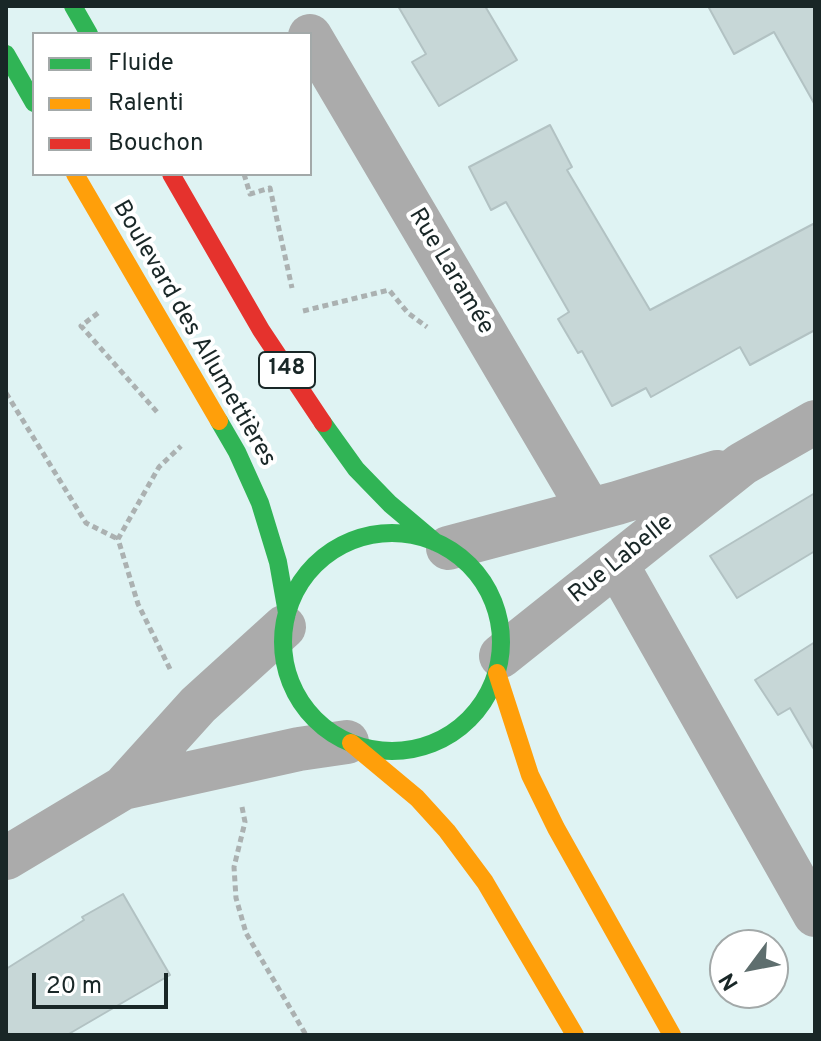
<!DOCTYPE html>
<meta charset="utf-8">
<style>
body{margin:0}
#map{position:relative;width:821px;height:1041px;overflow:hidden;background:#dff3f3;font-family:Overpass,sans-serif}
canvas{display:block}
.frame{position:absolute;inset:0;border:8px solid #192727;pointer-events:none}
.legend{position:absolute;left:32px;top:32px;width:280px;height:144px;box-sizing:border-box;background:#fff;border:2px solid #a3a9a9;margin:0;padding:10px 14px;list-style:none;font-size:24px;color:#192727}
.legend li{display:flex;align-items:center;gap:16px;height:40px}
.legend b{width:40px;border:2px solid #a3a9a9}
.north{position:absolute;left:709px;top:929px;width:80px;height:80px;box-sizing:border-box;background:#fff;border:2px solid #a3a9a9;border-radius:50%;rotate:238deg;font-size:22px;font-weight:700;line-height:32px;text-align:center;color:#192727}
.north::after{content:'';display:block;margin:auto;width:28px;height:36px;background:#5e6e6e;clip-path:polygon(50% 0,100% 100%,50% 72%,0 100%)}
.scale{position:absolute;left:32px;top:973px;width:136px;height:36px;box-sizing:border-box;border:4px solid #192727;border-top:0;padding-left:10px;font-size:24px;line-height:28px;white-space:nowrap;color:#192727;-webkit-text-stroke:6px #fff;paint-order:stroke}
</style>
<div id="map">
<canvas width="821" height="1041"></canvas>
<div class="frame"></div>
<ul class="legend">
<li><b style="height:10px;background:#30b455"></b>Fluide</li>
<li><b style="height:10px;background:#ff9f0a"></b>Ralenti</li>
<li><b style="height:10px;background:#e5322d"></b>Bouchon</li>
</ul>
<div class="north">N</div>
<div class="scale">20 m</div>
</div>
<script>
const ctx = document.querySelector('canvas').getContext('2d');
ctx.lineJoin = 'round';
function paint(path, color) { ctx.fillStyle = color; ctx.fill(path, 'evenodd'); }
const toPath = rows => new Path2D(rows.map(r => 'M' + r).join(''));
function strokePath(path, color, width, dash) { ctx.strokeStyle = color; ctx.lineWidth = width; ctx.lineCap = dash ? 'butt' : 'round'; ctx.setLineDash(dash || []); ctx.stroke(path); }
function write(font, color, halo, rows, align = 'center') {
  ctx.font = font + ' Overpass,sans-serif'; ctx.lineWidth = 8; ctx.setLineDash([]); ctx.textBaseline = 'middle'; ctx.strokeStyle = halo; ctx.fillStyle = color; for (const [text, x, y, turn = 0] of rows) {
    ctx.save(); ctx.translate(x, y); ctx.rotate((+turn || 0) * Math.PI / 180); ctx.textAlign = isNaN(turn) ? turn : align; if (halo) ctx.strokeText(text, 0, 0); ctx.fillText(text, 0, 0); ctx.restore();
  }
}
const building = toPath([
 [398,6,485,6,517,60,439,106,412,62,426,54,398,6],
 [708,6,815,6,815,105,774,32,734,54,708,6],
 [550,125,572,167,567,170,650,310,815,223,815,330,750,365,740,347,651,397,646,388,612,406,582,351,578,353,558,319,569,312,506,202,491,210,469,167,550,125],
 [815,493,815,551,737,598,710,556,815,493],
 [815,642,815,751,790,708,778,715,755,680,815,642],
 [123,894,170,975,67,1035,6,1035,6,969,84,920,82,917,123,894]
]);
paint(building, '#c7d7d7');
strokePath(building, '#b2c2c3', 2);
strokePath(toPath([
 [244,174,250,194,270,188,292,288],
 [303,311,389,290,408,313,427,327],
 [98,313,81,326,157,412],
 [6,393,86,523,118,539],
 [170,669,138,604,118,539,159,467,181,446],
 [242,807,245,822,234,867,236,898,246,933,306,1035]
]), '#abb1b1', 5, [6, 4]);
strokePath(toPath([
 [310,36,589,509],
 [448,548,617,503,717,472],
 [617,565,815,915],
 [501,656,742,464,815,422],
 [123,788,299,749,347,742],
 [6,858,123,788,198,705,284,627]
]), '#ababab', 44);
strokePath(toPath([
 [73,6,89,34],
 [6,54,34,103],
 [219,421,237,452,260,503,278,562,287,613],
 [323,423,356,469,390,504,435,542],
 '283 642a109 109 0 1 1 218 0a109 109 0 1 1-218 0Z'
]), '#30b455', 18);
strokePath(toPath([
 [75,174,219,421],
 [497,673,530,775,556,828,672,1035],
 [351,743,417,798,447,831,485,882,575,1035]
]), '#ff9f0a', 18);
strokePath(toPath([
 [171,174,261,330,323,423]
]), '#e5322d', 18);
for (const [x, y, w] of [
 [287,370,56]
]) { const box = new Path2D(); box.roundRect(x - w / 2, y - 18, w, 36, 6); ctx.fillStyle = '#fff'; ctx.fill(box); strokePath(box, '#192727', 2); }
write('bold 22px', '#192727', null, [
 ["148",287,370]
]);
write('24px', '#192727', '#fff', [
 ["Rue Laramée",450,272,59],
 ["Boulevard des Allumettières",193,334,60],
 ["Rue Labelle",622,560,-39]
]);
</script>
